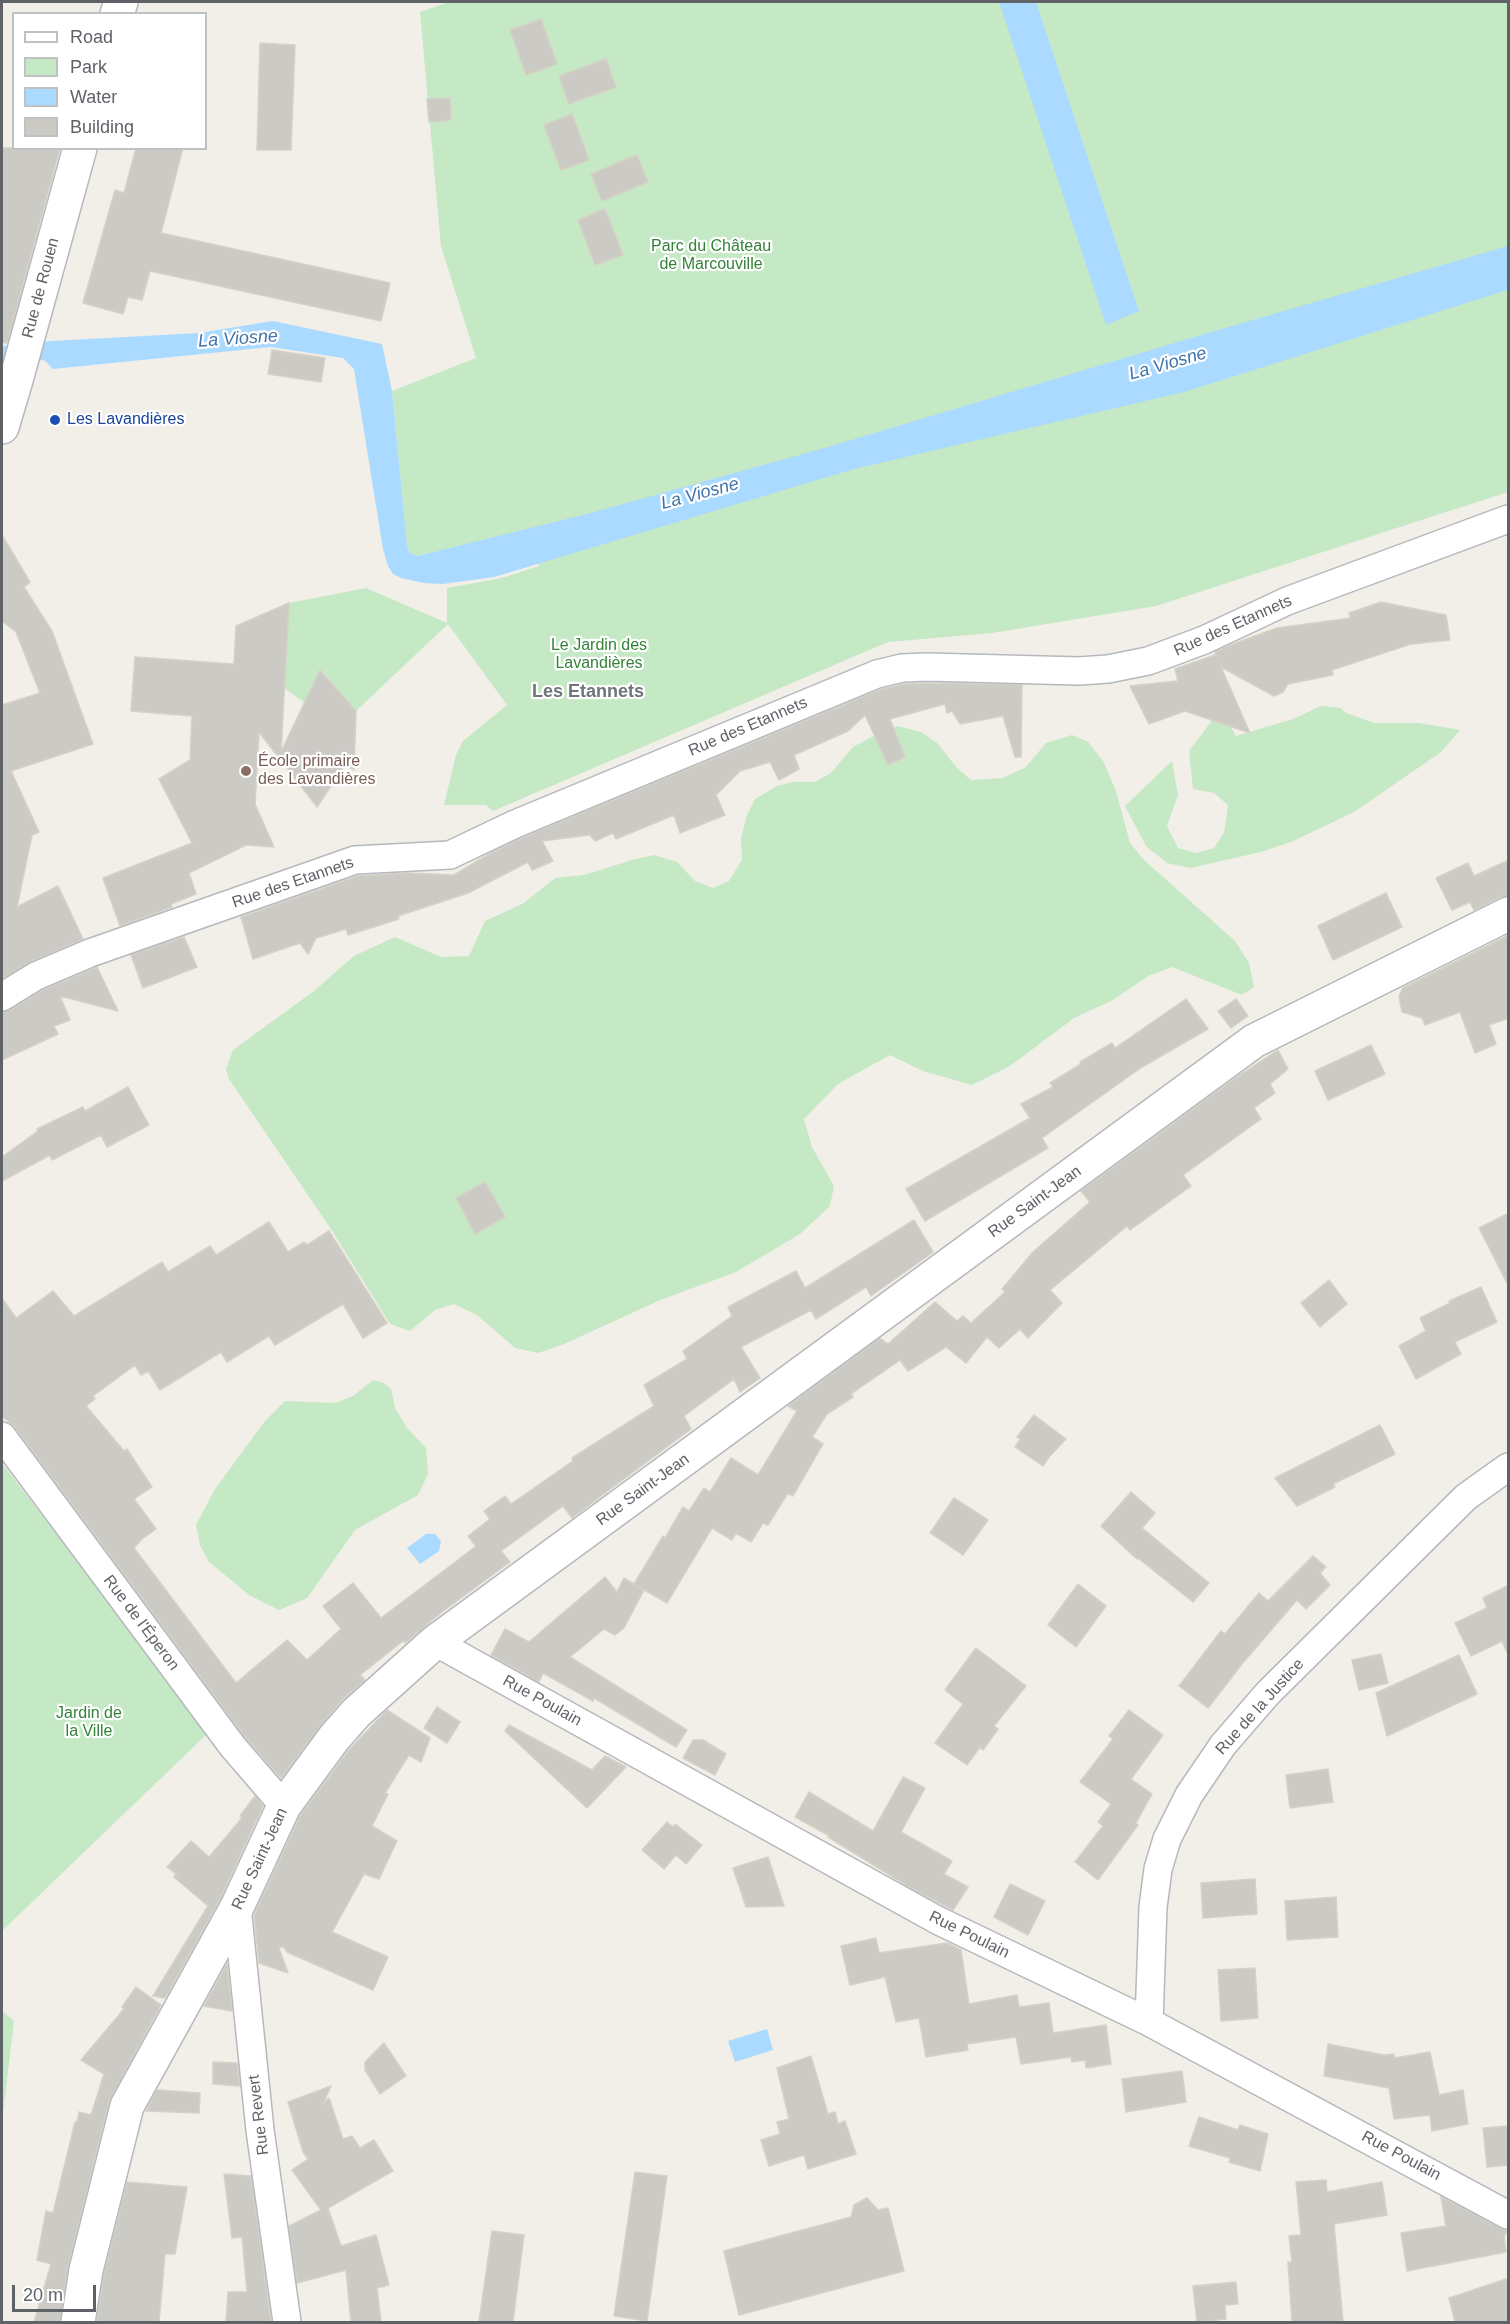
<!DOCTYPE html>
<meta charset="utf-8">
<style>
body{margin:0}
#map{position:relative;width:1510px;height:2324px;overflow:hidden;background:#f1efe8;font-family:Helvetica,sans-serif}
canvas{display:block}
.frame{position:absolute;inset:0;border:3px solid #5f6368;pointer-events:none}
.legend{position:absolute;left:12px;top:12px;width:195px;height:138px;box-sizing:border-box;background:#fff;border:2px solid #bfc1c3;margin:0;padding:8px 10px;list-style:none;font-size:18px;color:#5f6368}
.legend li{display:flex;align-items:center;gap:12px;height:30px}
.legend b{width:30px;border:2px solid #bfc1c3}
.scale{position:absolute;left:12px;top:2285px;width:84px;height:27px;box-sizing:border-box;border:3px solid #5f6368;border-top:0;padding-left:8px;font-size:18px;line-height:21px;white-space:nowrap;color:#5f6368;-webkit-text-stroke:4px #fff;paint-order:stroke}
</style>
<div id="map">
<canvas width="1510" height="2324"></canvas>
<div class="frame"></div>
<ul class="legend">
<li><b style="height:8px;background:#fff"></b>Road</li>
<li><b style="height:16px;background:#c5e8c5"></b>Park</li>
<li><b style="height:16px;background:#aadaff"></b>Water</li>
<li><b style="height:16px;background:#cccac5"></b>Building</li>
</ul>
<div class="scale">20 m</div>
</div>
<script>
const ctx = document.querySelector('canvas').getContext('2d');
ctx.lineJoin = 'round';
function paint(path, color) { ctx.fillStyle = color; ctx.fill(path, 'evenodd'); }
const toPath = rows => new Path2D(rows.map(r => 'M' + r).join(''));
function strokePath(path, color, width, dash) { ctx.strokeStyle = color; ctx.lineWidth = width; ctx.lineCap = dash ? 'butt' : 'round'; ctx.setLineDash(dash || []); ctx.stroke(path); }
function write(font, color, halo, rows, align = 'center') {
  ctx.font = font + ' Helvetica,sans-serif'; ctx.lineWidth = 4.5; ctx.setLineDash([]); ctx.textBaseline = 'middle'; ctx.strokeStyle = halo; ctx.fillStyle = color; for (const [text, x, y, turn = 0] of rows) {
    ctx.save(); ctx.translate(x, y); ctx.rotate((+turn || 0) * Math.PI / 180); ctx.textAlign = isNaN(turn) ? turn : align; if (halo) ctx.strokeText(text, 0, 0); ctx.fillText(text, 0, 0); ctx.restore();
  }
}
paint(toPath([
 [449,2,1508,2,1508,492,1156,606,992,633,888,642,493,811,486,805,444,805,456,755,463,741,507,705,448,624,356,711,321,670,304,702,284,688,289,603,366,588,447,623,447,588,502,578,539,566,528,529,417,556,410,553,407,547,392,391,476,358,441,246,420,12],
 [1321,706,1341,708,1346,713,1375,723,1419,723,1460,730,1441,752,1354,812,1291,842,1261,852,1190,868,1167,863,1146,846,1125,806,1172,761,1178,795,1167,826,1178,848,1197,853,1214,848,1224,833,1228,805,1214,793,1193,789,1189,751,1214,718,1224,714,1236,736,1293,719],
 [898,726,921,732,937,743,957,768,971,780,1003,778,1026,767,1046,743,1072,735,1088,742,1103,761,1116,791,1130,843,1143,859,1235,941,1249,963,1254,987,1242,995,1172,967,1148,976,1113,1000,1074,1018,1010,1066,972,1085,923,1071,890,1055,838,1084,804,1119,812,1147,834,1186,830,1206,800,1234,736,1272,658,1301,562,1345,538,1353,515,1348,477,1315,454,1304,435,1310,410,1331,390,1324,331,1229,229,1079,226,1069,233,1050,314,991,354,956,395,937,441,957,469,956,485,921,524,903,555,878,584,875,632,860,654,855,677,862,695,881,713,888,729,881,742,860,741,838,747,815,755,799,777,786,793,782,815,782,831,773,853,747,879,733],
 [373,1380,384,1383,391,1389,395,1408,407,1428,426,1448,428,1474,418,1495,355,1530,307,1598,279,1610,249,1595,209,1562,200,1545,196,1525,215,1489,265,1421,285,1401,335,1403,353,1396],
 [2,1463,208,1733,2,1931],
 [2,2011,14,2021,2,2122]
]), '#c5e8c5');
paint(toPath([
 [999,2,1036,2,1139,311,1106,325],
 [1508,246,1508,290,1498,293,1184,392,854,469,494,577,443,584,424,583,401,578,393,574,388,566,383,549,354,369,343,358,271,347,53,369,44,360,2,364,2,346,51,341,199,333,273,321,382,344,392,391,407,546,410,553,417,556,587,514,828,447,1201,335],
 [426,1534,435,1534,441,1541,439,1551,420,1564,407,1548],
 [767,2029,773,2050,735,2062,728,2041]
]), '#aadaff');
const building = toPath([
 [541,19,557,64,526,75,510,30,541,19],
 [260,43,295,45,291,150,257,150,260,43],
 [606,59,616,87,569,104,559,76,606,59],
 [450,98,451,120,429,122,427,99,450,98],
 [572,114,589,160,561,170,544,125,572,114],
 [2,148,60,148,7,343,2,342,2,148],
 [136,148,183,148,161,233,390,283,381,321,150,271,142,300,128,297,123,314,83,303,115,190,124,193,136,148],
 [637,155,648,182,602,201,591,174,637,155],
 [605,209,623,255,595,265,578,220,605,209],
 [272,350,325,358,321,382,268,374,272,350],
 [2,535,30,582,24,587,52,631,93,744,11,771,39,832,32,835,17,907,58,886,83,939,30,962,2,979,2,705,40,693,16,632,2,621,2,535],
 [1381,602,1446,615,1450,640,1411,644,1332,670,1333,675,1288,684,1283,692,1274,696,1221,667,1250,733,1185,711,1149,724,1130,686,1178,681,1175,669,1215,655,1217,658,1215,652,1233,644,1277,628,1351,618,1349,613,1381,602],
 [289,603,281,752,320,670,356,711,354,770,345,765,317,807,259,732,255,804,274,847,246,845,189,873,196,894,171,904,172,907,120,926,103,878,192,843,159,779,190,760,192,716,131,711,135,657,234,664,236,626,289,603],
 [927,683,1022,685,1021,757,1015,757,1003,716,960,724,952,711,947,713,945,704,890,719,905,757,888,765,865,715,848,731,794,755,799,769,779,780,770,762,740,771,716,795,725,815,680,833,674,815,616,839,613,833,595,841,590,835,542,841,553,861,532,870,528,862,468,893,398,916,399,919,348,935,346,929,316,938,308,954,300,943,253,959,241,917,358,876,407,873,454,875,489,854,521,838,882,689,904,684,927,683],
 [1509,860,1509,895,1500,897,1474,910,1470,902,1452,910,1436,878,1468,863,1474,876,1509,860],
 [1386,893,1402,927,1333,960,1318,926,1386,893],
 [1509,935,1509,1018,1489,1025,1496,1044,1475,1053,1460,1012,1425,1025,1422,1018,1402,1012,1399,996,1403,988,1509,935],
 [184,937,197,967,143,988,131,955,184,937],
 [97,967,118,1011,60,996,70,1020,54,1026,58,1034,2,1060,2,1013,10,1010,43,990,97,967],
 [1186,999,1208,1029,1142,1067,1042,1138,1048,1148,925,1221,906,1189,1030,1118,1021,1104,1053,1087,1050,1083,1081,1064,1080,1062,1112,1043,1115,1048,1186,999],
 [1236,999,1248,1016,1231,1028,1218,1011,1236,999],
 [1371,1045,1385,1074,1328,1100,1315,1071,1371,1045],
 [1278,1050,1288,1069,1270,1084,1275,1093,1254,1108,1261,1119,1183,1175,1191,1186,1130,1230,1127,1226,1050,1290,1062,1303,1028,1338,1020,1329,999,1348,987,1337,966,1363,946,1347,908,1371,900,1360,851,1394,853,1397,827,1414,812,1437,823,1444,793,1496,788,1493,768,1525,763,1523,751,1542,736,1533,732,1540,712,1528,667,1603,634,1584,644,1590,624,1628,615,1635,604,1629,570,1657,687,1730,676,1747,594,1698,593,1701,543,1673,539,1682,491,1655,505,1629,529,1642,605,1577,617,1592,624,1578,634,1584,663,1536,665,1538,683,1507,689,1511,704,1488,710,1492,731,1458,758,1475,797,1411,788,1406,880,1338,888,1344,935,1302,957,1321,963,1316,971,1323,1005,1292,1002,1289,1033,1252,1090,1202,1081,1191,1234,1079,1278,1050],
 [128,1087,149,1125,107,1147,101,1135,52,1160,50,1155,2,1181,2,1157,38,1131,37,1129,83,1107,85,1111,128,1087],
 [485,1182,505,1217,475,1234,456,1198,485,1182],
 [1509,1213,1509,1287,1479,1228,1509,1213],
 [914,1220,933,1252,871,1296,866,1287,816,1319,811,1310,741,1347,760,1378,740,1392,734,1379,684,1416,691,1429,597,1499,572,1518,563,1506,501,1551,510,1562,442,1612,405,1643,403,1641,360,1675,365,1680,343,1699,320,1726,281,1778,245,1737,15,1427,2,1416,2,1298,16,1318,53,1291,74,1316,162,1262,168,1272,210,1246,216,1255,269,1222,288,1252,304,1242,307,1245,329,1231,387,1323,363,1338,343,1304,275,1345,269,1336,227,1362,221,1352,160,1390,148,1371,141,1375,135,1365,93,1396,95,1399,86,1406,124,1451,127,1449,152,1487,134,1499,156,1529,142,1539,134,1548,236,1683,287,1640,307,1660,341,1629,323,1606,353,1583,381,1618,450,1566,476,1546,468,1536,490,1519,484,1511,505,1496,511,1504,573,1461,572,1458,654,1406,644,1385,687,1359,683,1351,732,1316,728,1307,796,1271,805,1288,914,1220],
 [1329,1280,1347,1304,1320,1327,1301,1303,1329,1280],
 [1481,1287,1497,1322,1455,1342,1461,1354,1416,1379,1399,1346,1426,1331,1420,1318,1450,1303,1449,1301,1481,1287],
 [1034,1415,1066,1439,1049,1457,1043,1466,1015,1447,1020,1439,1017,1437,1034,1415],
 [1380,1425,1395,1454,1333,1484,1335,1487,1297,1506,1275,1478,1380,1425],
 [1131,1492,1155,1513,1142,1528,1209,1583,1193,1602,1138,1558,1137,1559,1101,1526,1131,1492],
 [954,1498,988,1520,963,1555,930,1533,954,1498],
 [1313,1556,1326,1567,1320,1573,1330,1585,1306,1609,1297,1600,1242,1664,1208,1708,1179,1686,1221,1631,1225,1634,1259,1593,1268,1601,1313,1556],
 [1078,1584,1106,1606,1076,1647,1048,1625,1078,1584],
 [1509,1585,1509,1657,1502,1641,1471,1656,1455,1623,1487,1608,1483,1598,1509,1585],
 [976,1648,1026,1686,994,1726,998,1729,983,1750,980,1747,967,1765,935,1743,963,1704,945,1690,976,1648],
 [1381,1654,1388,1683,1359,1690,1352,1660,1381,1654],
 [1459,1655,1477,1694,1387,1736,1376,1693,1459,1655],
 [437,1707,460,1722,447,1743,424,1728,437,1707],
 [387,1710,430,1738,421,1762,409,1755,385,1793,388,1794,372,1826,397,1841,379,1879,364,1874,332,1932,388,1957,373,1990,287,1952,283,1946,279,1948,288,1973,259,1963,254,1915,300,1816,349,1750,387,1710],
 [1129,1710,1163,1735,1131,1779,1152,1794,1136,1823,1138,1825,1098,1880,1075,1862,1103,1826,1098,1822,1111,1804,1080,1782,1113,1739,1109,1736,1129,1710],
 [509,1725,592,1770,605,1756,626,1767,587,1808,505,1731,509,1725],
 [693,1740,703,1740,726,1754,715,1775,683,1758,693,1740],
 [1328,1769,1333,1802,1290,1808,1286,1775,1328,1769],
 [903,1777,925,1788,901,1832,952,1861,944,1874,968,1887,953,1910,911,1888,828,1837,830,1836,795,1817,809,1792,873,1831,903,1777],
 [255,1796,263,1806,220,1899,165,1998,153,1996,208,1906,174,1877,176,1874,167,1867,191,1841,209,1857,242,1818,240,1816,255,1796],
 [667,1822,673,1827,675,1824,702,1845,686,1864,676,1855,664,1869,642,1850,667,1822],
 [768,1857,784,1906,746,1907,733,1868,768,1857],
 [1255,1879,1257,1914,1203,1918,1201,1883,1255,1879],
 [1010,1884,1045,1901,1028,1935,994,1917,1010,1884],
 [1336,1897,1338,1937,1287,1940,1285,1901,1336,1897],
 [876,1938,879,1953,947,1943,961,1950,969,2004,1017,1995,1019,2007,1049,2003,1053,2033,1106,2025,1111,2064,1086,2068,1085,2060,1072,2062,1071,2057,1021,2064,1016,2037,967,2044,968,2050,926,2057,919,2018,896,2022,885,1977,850,1985,841,1946,876,1938],
 [227,1964,232,2011,204,2006,227,1964],
 [1255,1968,1258,2018,1221,2021,1218,1970,1255,1968],
 [136,1987,161,2005,109,2101,68,2266,60,2322,34,2322,51,2264,37,2260,46,2211,53,2213,75,2122,77,2122,79,2112,91,2115,104,2074,81,2060,124,2009,122,2007,136,1987],
 [384,2043,406,2076,380,2094,365,2070,365,2062,384,2043],
 [1328,2044,1384,2055,1394,2054,1394,2058,1430,2052,1439,2095,1463,2090,1468,2124,1432,2131,1430,2115,1394,2119,1389,2088,1324,2076,1328,2044],
 [811,2056,828,2114,835,2112,838,2124,845,2121,856,2154,808,2169,804,2155,769,2166,761,2140,780,2134,777,2122,789,2119,777,2068,811,2056],
 [213,2062,237,2063,240,2086,213,2084,213,2062],
 [1182,2071,1186,2102,1126,2112,1122,2079,1182,2071],
 [331,2086,323,2104,329,2098,343,2139,352,2136,360,2148,374,2140,393,2171,328,2208,341,2246,376,2235,389,2285,377,2288,381,2322,351,2322,346,2270,297,2283,289,2226,321,2210,292,2170,308,2159,303,2152,288,2102,331,2086],
 [157,2090,200,2093,199,2113,146,2111,157,2090],
 [1199,2117,1238,2130,1240,2125,1268,2134,1260,2171,1229,2162,1230,2158,1189,2146,1199,2117],
 [1509,2126,1509,2165,1487,2167,1483,2128,1509,2126],
 [635,2172,667,2176,647,2321,614,2316,635,2172],
 [224,2174,251,2176,271,2322,226,2322,228,2292,247,2292,242,2237,232,2238,224,2174],
 [1326,2180,1327,2192,1382,2182,1387,2215,1334,2224,1343,2322,1292,2322,1288,2262,1292,2262,1289,2236,1301,2235,1296,2182,1326,2180],
 [127,2182,187,2187,175,2254,165,2254,159,2322,97,2322,104,2274,127,2182],
 [1441,2197,1507,2231,1504,2237,1506,2252,1407,2271,1401,2233,1446,2226,1441,2197],
 [867,2198,878,2210,888,2208,904,2271,739,2315,724,2251,851,2217,854,2205,867,2198],
 [492,2231,524,2235,513,2322,479,2322,492,2231],
 [1509,2278,1509,2322,1455,2322,1449,2298,1509,2278],
 [1236,2282,1238,2304,1225,2305,1226,2319,1197,2322,1193,2286,1236,2282]
]);
paint(building, '#cccac5');
strokePath(building, '#d6d1c6', 1.5);
const minor = toPath([
 [2,997,36,976,90,953,355,860,450,855,515,824,877,674,902,668,927,667,1079,671,1108,669,1148,661,1204,640,1287,601,1508,519],
 [2,1436,233,1747,284,1806],
 [435,1642,937,1920,1149,2022,1508,2215],
 [237,1907,260,2130,287,2322],
 [1149,2022,1153,1907,1158,1869,1167,1839,1189,1795,1223,1745,1268,1693,1466,1497,1508,1467]
]);
const tertiary = toPath([
 [117,14,121,2],
 [2,427,16,380,80,148],
 [78,2322,86,2270,127,2106,237,1907,284,1806,334,1738,356,1713,435,1642,1254,1041,1508,914]
]);
strokePath(minor, '#b5b8bc', 30);
strokePath(tertiary, '#b5b8bc', 36);
strokePath(minor, '#fff', 27);
strokePath(tertiary, '#fff', 33);
for (const [x, y, r, color] of [
 [55,420,6,"#1a4fb4"],
 [246,771,6,"#8d6e63"]
]) { const dot = new Path2D(); dot.arc(x, y, r, 0, 2 * Math.PI); ctx.fillStyle = color; ctx.fill(dot); strokePath(dot, '#fff', 2); }
write('16px', '#348238', '#fff', [
 ["Parc du Château",711,247],
 ["de Marcouville",711,265],
 ["Le Jardin des",599,646],
 ["Lavandières",599,664],
 ["Jardin de",89,1714],
 ["la Ville",89,1732]
]);
write('16px', '#5f6368', '#fff', [
 ["Rue de Rouen",41,288,-75],
 ["Rue des Etannets",1233,626,-24],
 ["Rue des Etannets",748,727,-23],
 ["Rue des Etannets",293,883,-19],
 ["Rue Saint-Jean",1035,1202,-36],
 ["Rue Saint-Jean",643,1490,-36],
 ["Rue de l'Éperon",141,1623,53],
 ["Rue Poulain",542,1701,29],
 ["Rue de la Justice",1260,1707,-48],
 ["Rue Saint-Jean",260,1859,-65],
 ["Rue Poulain",969,1935,26],
 ["Rue Revert",259,2115,-97],
 ["Rue Poulain",1401,2156,28]
]);
write('16px', '#164399', '#fff', [
 ["Les Lavandières",67,420]
], 'left');
write('16px', '#785e54', '#fff', [
 ["École primaire",258,762],
 ["des Lavandières",258,780]
], 'left');
write('italic 18px', '#4174aa', '#fff', [
 ["La Viosne",238,339,-4],
 ["La Viosne",1168,364,-16],
 ["La Viosne",700,494,-15]
]);
write('bold 18px', '#70757a', '#fff', [
 ["Les Etannets",588,692]
]);
</script>
